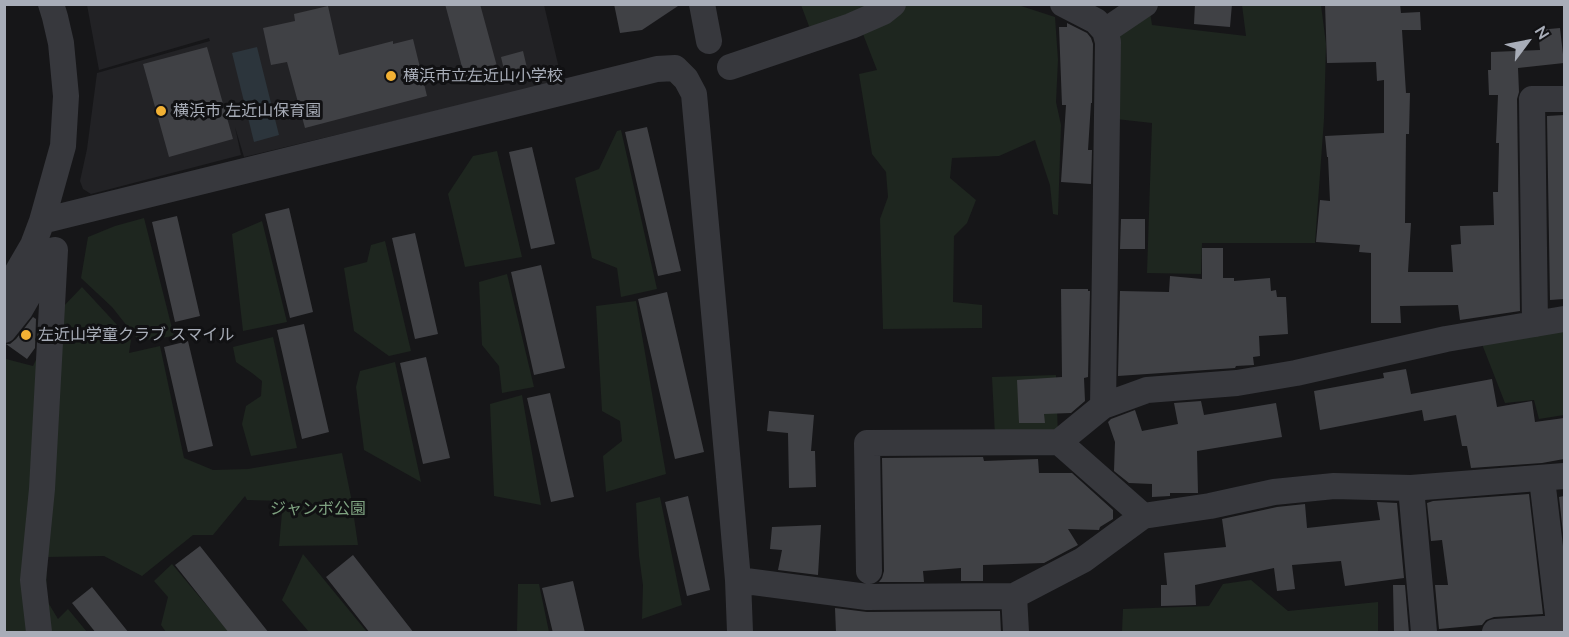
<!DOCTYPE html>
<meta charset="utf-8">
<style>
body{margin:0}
#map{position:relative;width:1569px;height:637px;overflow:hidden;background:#161618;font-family:Mulish,sans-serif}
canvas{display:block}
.frame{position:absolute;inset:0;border:6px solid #a8adb8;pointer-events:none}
.north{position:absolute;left:1497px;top:12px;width:60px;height:60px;-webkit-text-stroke:4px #111113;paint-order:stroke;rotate:58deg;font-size:16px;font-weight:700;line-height:24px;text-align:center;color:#a8adb8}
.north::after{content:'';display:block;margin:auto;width:21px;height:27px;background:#a8adb8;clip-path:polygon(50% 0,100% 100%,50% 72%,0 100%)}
</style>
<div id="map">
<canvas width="1569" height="637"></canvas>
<div class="frame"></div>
<div class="north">N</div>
</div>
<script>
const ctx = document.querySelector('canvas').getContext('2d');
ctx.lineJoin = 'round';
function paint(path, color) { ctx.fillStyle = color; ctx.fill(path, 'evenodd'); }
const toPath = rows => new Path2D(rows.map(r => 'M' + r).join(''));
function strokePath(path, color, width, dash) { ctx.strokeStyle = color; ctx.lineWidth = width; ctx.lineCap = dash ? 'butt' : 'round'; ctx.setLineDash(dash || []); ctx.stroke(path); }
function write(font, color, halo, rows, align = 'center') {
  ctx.font = font + ' Mulish,"Noto Sans JP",sans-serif'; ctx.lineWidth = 6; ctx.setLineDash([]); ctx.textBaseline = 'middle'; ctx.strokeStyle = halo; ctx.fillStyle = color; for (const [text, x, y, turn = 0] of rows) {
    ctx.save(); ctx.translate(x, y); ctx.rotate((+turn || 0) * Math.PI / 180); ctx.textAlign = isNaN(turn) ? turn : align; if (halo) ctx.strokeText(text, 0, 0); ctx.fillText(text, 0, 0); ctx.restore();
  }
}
paint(toPath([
 [87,5,544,5,562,81,244,157,235,127,241,155,91,194,83,189,80,181,87,149,97,73,210,41,209,38,99,70]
]), '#222225');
paint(toPath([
 [801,5,884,5,812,34],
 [901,5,1018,5,1055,17,1058,60,1056,102,1061,125,1058,215,1053,214,1050,185,1035,140,999,156,952,158,950,178,976,200,967,223,954,236,953,302,982,305,982,328,883,329,880,219,888,197,886,172,872,154,859,74,877,70,861,29],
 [1242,5,1321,5,1326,44,1324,119,1315,243,1202,243,1201,274,1147,273,1152,123,1116,119,1113,30,1149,6,1152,25,1246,36],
 [621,130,657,289,621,297,617,268,592,258,575,178,599,169,617,131],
 [497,151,522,257,465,267,448,194,473,156],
 [144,218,174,336,139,341,112,307,81,278,88,237,115,226],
 [262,221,287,322,243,331,232,234],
 [385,241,411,351,389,356,354,331,344,268,367,262,371,245],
 [507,274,534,387,502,393,499,366,482,345,479,282],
 [82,287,131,340,129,353,160,346,184,458,213,470,248,469,342,453,351,497,358,545,279,546,283,501,247,500,245,496,213,535,193,535,142,576,104,556,47,557,46,599,58,619,68,609,87,632,5,632,4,360,6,359,33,366,60,310],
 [636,301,666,474,606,492,603,456,622,441,620,421,602,411,596,306],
 [1564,322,1564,415,1539,419,1534,400,1505,403,1480,339],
 [273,337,297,448,251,456,242,424,246,406,261,396,262,381,252,373,236,362,233,347],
 [395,362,421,482,364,450,356,387,360,371],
 [1056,375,1058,438,995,436,992,377],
 [522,395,541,505,494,496,490,404],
 [660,497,682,605,642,619,643,585,639,556,636,503],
 [303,554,367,632,309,632,282,600],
 [172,564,229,632,166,632,161,625,168,597,154,581],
 [1251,580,1288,611,1378,602,1378,632,1122,632,1123,609,1209,606,1223,584],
 [518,584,539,584,549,632,517,632]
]), '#1e261f');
paint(toPath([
 [257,47,279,135,254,142,232,53]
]), '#2c353c');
paint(toPath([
 [445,4,480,4,498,70,465,78],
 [614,4,681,4,642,30,620,33],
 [1195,4,1232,4,1230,27,1194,24],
 [1325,4,1400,4,1401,13,1420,12,1421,30,1402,30,1406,93,1410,93,1409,134,1406,134,1405,223,1411,223,1408,272,1453,272,1451,245,1461,244,1460,226,1494,225,1493,192,1498,192,1499,143,1496,143,1498,95,1489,95,1488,70,1491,70,1491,52,1540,50,1538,30,1560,28,1564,63,1518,68,1519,92,1517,99,1520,311,1460,320,1458,305,1400,306,1401,323,1371,323,1371,253,1359,252,1360,245,1316,242,1320,200,1330,201,1328,157,1327,157,1325,136,1384,133,1384,80,1377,81,1376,62,1327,63],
 [328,6,339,55,393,41,393,44,413,39,427,96,305,128,287,62,271,65,263,28,295,21,294,14],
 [1067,23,1087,33,1091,38,1093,44,1092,103,1091,103,1088,150,1092,150,1091,184,1061,182,1066,105,1062,105,1059,27,1067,27],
 [207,47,233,139,169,157,143,64],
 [523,51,527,68,505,74,501,57],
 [1564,115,1564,299,1550,300,1547,116],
 [647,127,681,271,658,276,625,132],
 [532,147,555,244,531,249,509,152],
 [289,208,313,312,290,318,265,214],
 [177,216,200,316,175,322,152,222],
 [1121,219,1145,219,1145,249,1120,249],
 [415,233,438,334,415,339,392,238],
 [1202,248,1223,248,1223,278,1234,278,1234,281,1270,278,1271,291,1276,290,1277,297,1286,297,1288,334,1259,336,1260,356,1253,357,1254,365,1236,366,1235,368,1118,376,1120,291,1169,292,1170,276,1202,279],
 [541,265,565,368,534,375,511,272],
 [1061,289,1088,289,1088,291,1090,291,1088,377,1084,378,1085,401,1071,413,1044,414,1045,423,1019,423,1017,380,1062,377],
 [667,292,704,452,675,459,638,299],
 [33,317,36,319,35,348,27,359,6,344,10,344,16,339],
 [304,324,329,432,302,439,277,330],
 [188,341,213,446,188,452,164,347],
 [426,357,450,458,423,464,400,363],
 [1406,369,1411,394,1492,379,1497,407,1532,401,1535,422,1564,418,1564,459,1542,463,1471,468,1467,446,1462,446,1456,415,1424,421,1422,410,1320,430,1314,391,1384,378,1383,373],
 [550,393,574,497,551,502,527,398],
 [1201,401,1204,415,1276,403,1282,437,1197,451,1198,493,1170,493,1170,496,1152,497,1152,484,1129,483,1114,471,1115,442,1108,422,1111,419,1135,410,1142,431,1178,424,1174,403],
 [769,411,814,415,811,451,815,451,816,487,789,488,788,433,767,431],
 [983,457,984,461,1038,459,1039,473,1072,473,1113,510,1113,519,1100,527,1099,530,1068,529,1078,545,1044,563,983,565,983,581,961,581,961,568,923,571,924,582,879,582,882,578,884,571,882,458],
 [1529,494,1543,614,1494,617,1486,620,1482,625,1439,629,1435,585,1448,585,1442,540,1431,541,1427,503,1433,501],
 [688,496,710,590,687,596,665,502],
 [1564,496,1564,542,1559,497],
 [1377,502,1397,503,1404,578,1345,586,1341,561,1292,565,1295,589,1277,591,1274,568,1195,585,1196,605,1161,606,1161,585,1167,585,1164,553,1226,547,1222,519,1277,507,1305,504,1307,528,1380,520],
 [821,525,818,575,778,570,782,550,770,549,772,527],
 [200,546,269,633,229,633,175,565],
 [353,555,414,633,370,633,326,577],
 [573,581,585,633,553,633,542,588],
 [1393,585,1405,585,1409,633,1394,633],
 [92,587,129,633,96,633,72,603],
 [835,608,867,612,1000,611,1001,633,836,633]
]), '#404145');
strokePath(toPath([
 [702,4,709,41],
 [1063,4,1096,21,1105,31,1108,42,1103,406],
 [1105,31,1145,4],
 [730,67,851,26,883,12,893,4],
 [42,221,657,69,675,68,686,79,694,94,728,465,738,580,740,632],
 [4,295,33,245,42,221,63,146,66,96,61,43,55,17,51,4],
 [1535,324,1532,99,1564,99],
 [4,330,20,310,51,256],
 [1059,442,1103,406,1147,390,1237,383,1296,373,1446,339,1564,319],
 [1542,479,1560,632],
 [1411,488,1424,632],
 [869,571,867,443,1059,442,1143,516],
 [738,580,867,597,1014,596,1083,560,1143,516,1210,506,1274,492,1334,486,1411,488,1564,476],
 [1014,596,1016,632],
 [39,632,33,580,42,489,55,250],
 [1495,632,1559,628]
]), '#37383d', 26);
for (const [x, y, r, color] of [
 [391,76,6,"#f2b134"],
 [161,111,6,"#f2b134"],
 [26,335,6,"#f2b134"]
]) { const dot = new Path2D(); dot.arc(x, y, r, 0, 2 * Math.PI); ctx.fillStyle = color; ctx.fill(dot); strokePath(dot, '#111113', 2); }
write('16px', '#a8adb8', '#111113', [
 ["横浜市立左近山小学校",403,76],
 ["横浜市 左近山保育園",173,111],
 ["左近山学童クラブ スマイル",38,335]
], 'left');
write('16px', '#7fa381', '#111113', [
 ["ジャンボ公園",318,509]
]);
</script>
